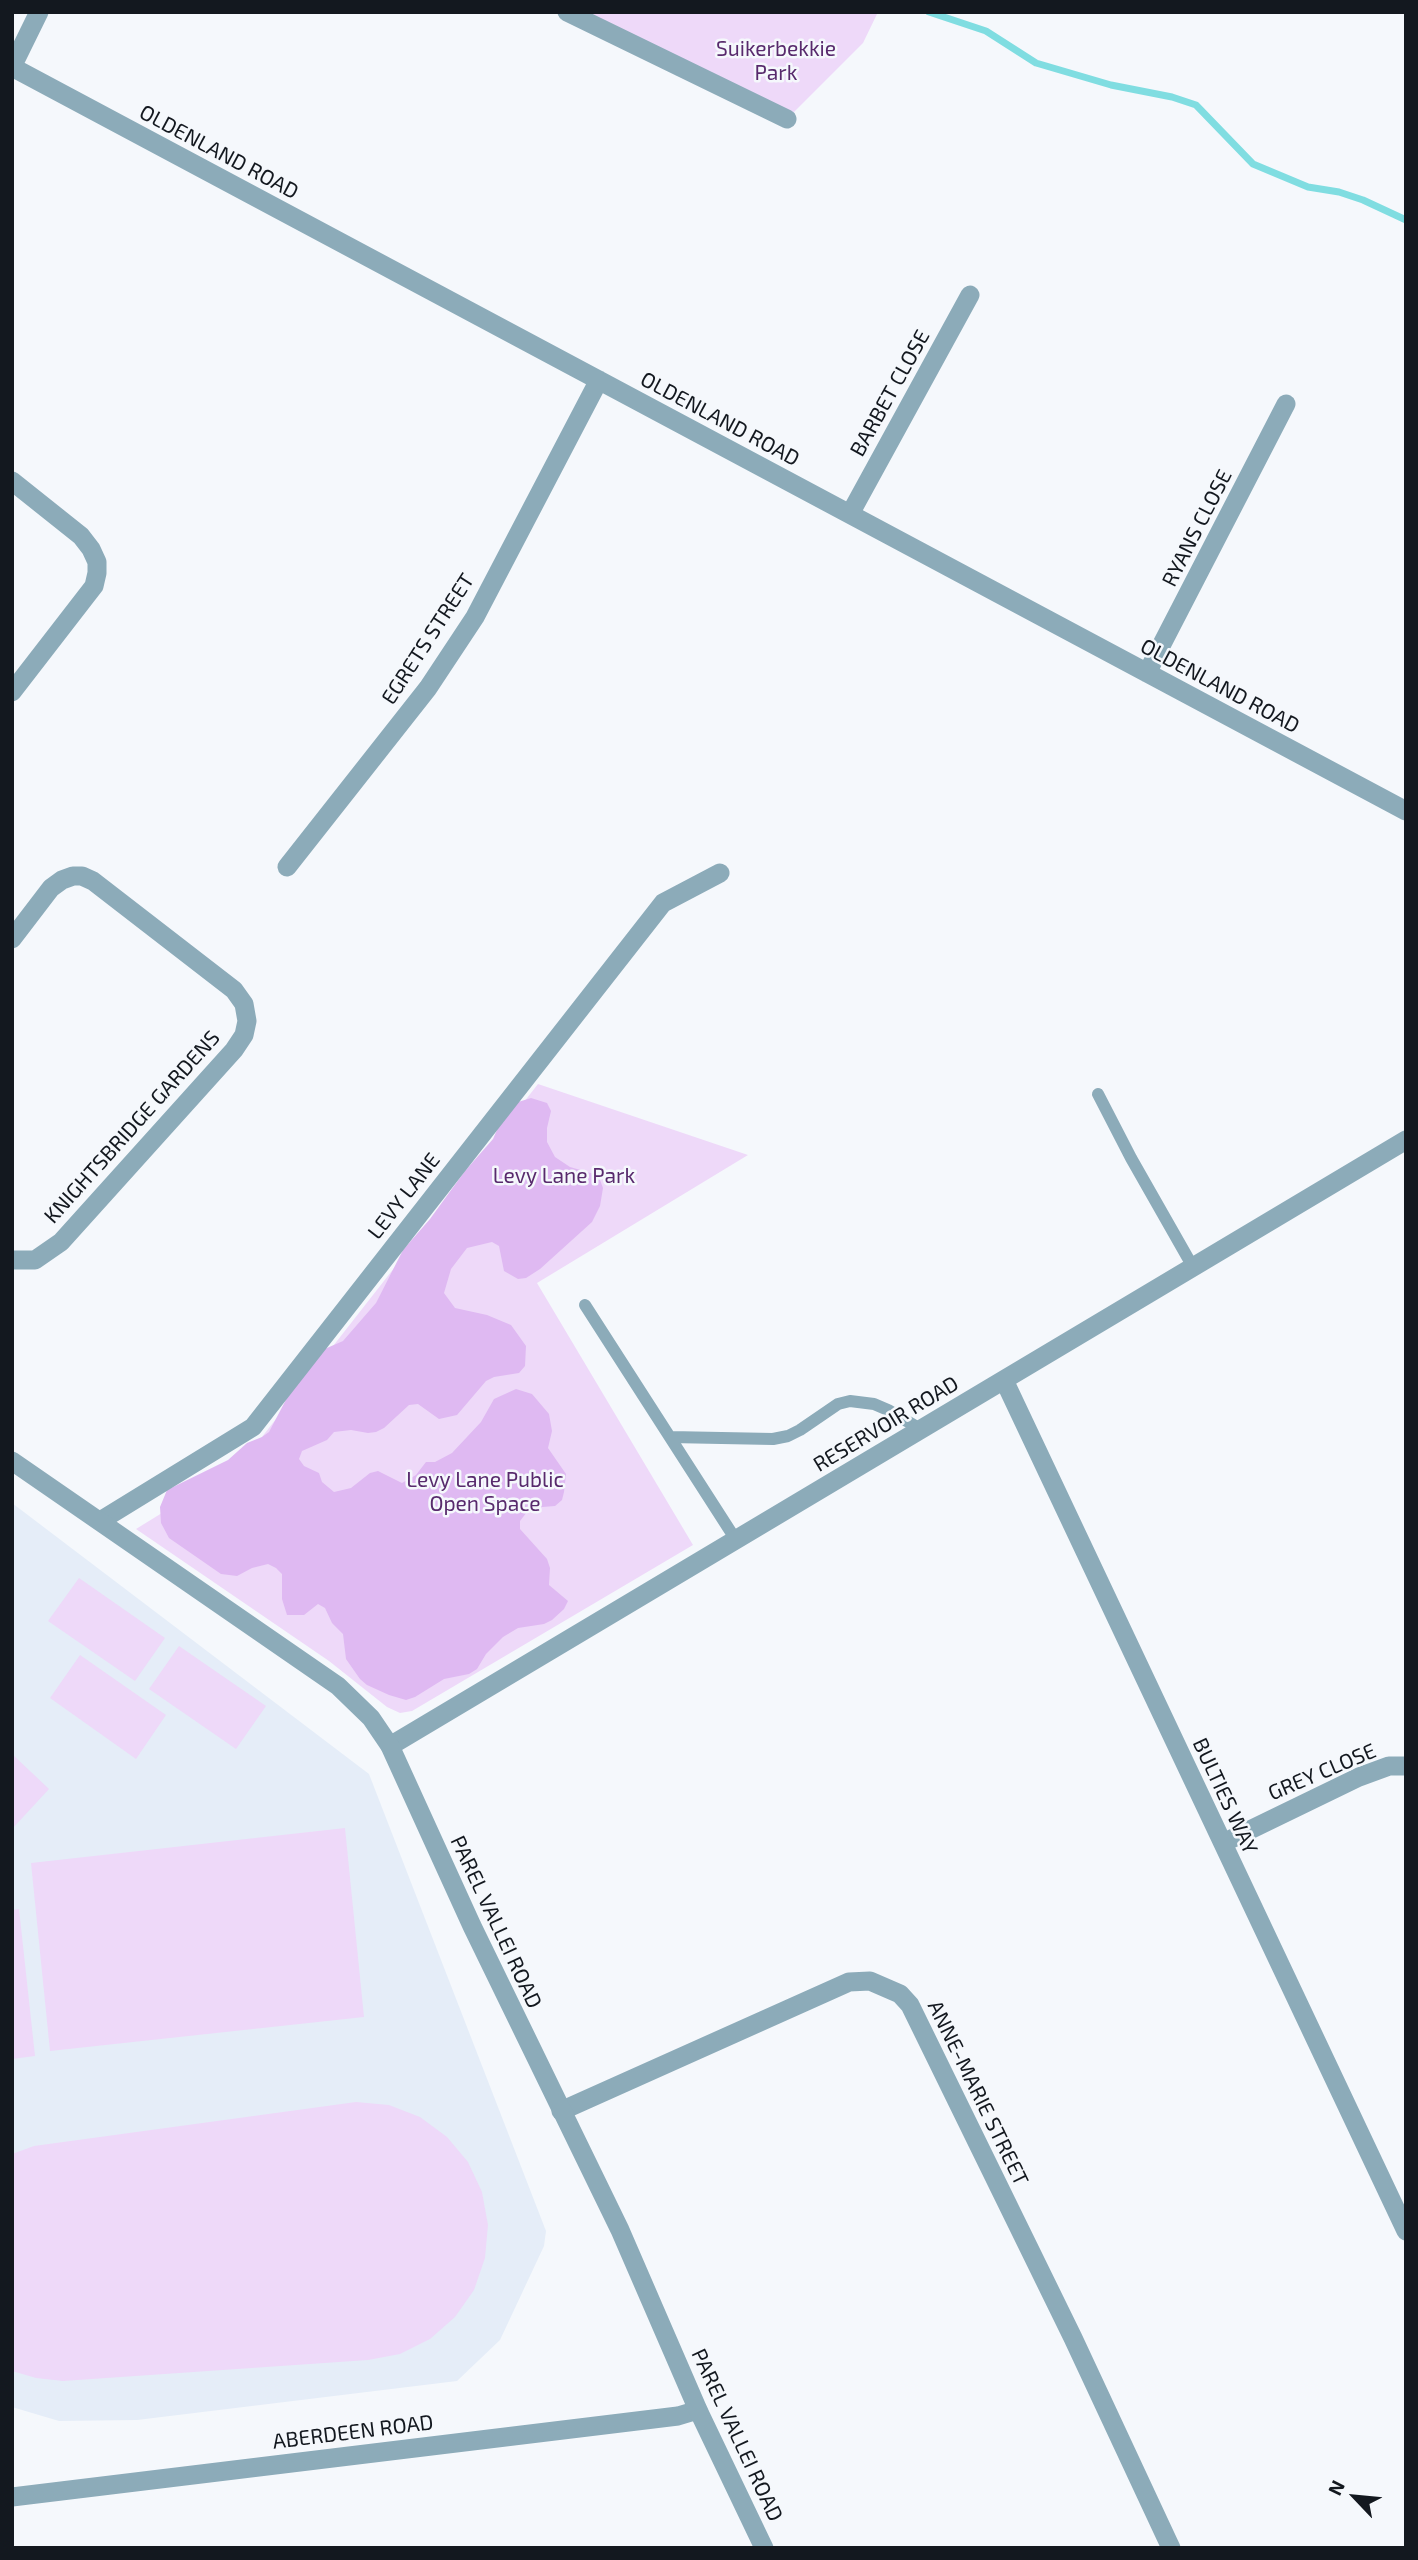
<!DOCTYPE html>
<style>
body{margin:0}
#map{position:relative;width:1418px;height:2560px;overflow:hidden;background:#f5f8fc;font-family:"Exo 2",sans-serif}
canvas{display:block}
.frame{position:absolute;inset:0;border:14px solid #13181f;pointer-events:none}
.north{position:absolute;left:1320px;top:2462px;width:70px;height:70px;-webkit-text-stroke:5px #f5f8fc;paint-order:stroke;rotate:296deg;font-size:19px;font-weight:700;line-height:28px;text-align:center;color:#13181f}
.north::after{content:'';display:block;margin:auto;width:24px;height:32px;background:#13181f;clip-path:polygon(50% 0,100% 100%,50% 72%,0 100%)}
</style>
<div id="map">
<canvas width="1418" height="2560"></canvas>
<div class="frame"></div>
<div class="north">N</div>
</div>
<script>
const ctx = document.querySelector('canvas').getContext('2d');
ctx.lineJoin = 'round';
function paint(path, color) { ctx.fillStyle = color; ctx.fill(path, 'evenodd'); }
const toPath = rows => new Path2D(rows.map(r => 'M' + r).join(''));
function strokePath(path, color, width, dash) { ctx.strokeStyle = color; ctx.lineWidth = width; ctx.lineCap = dash ? 'butt' : 'round'; ctx.setLineDash(dash || []); ctx.stroke(path); }
function write(font, color, halo, rows, align = 'center') {
  ctx.font = font + ' "Exo 2",sans-serif'; ctx.lineWidth = 5; ctx.setLineDash([]); ctx.textBaseline = 'middle'; ctx.strokeStyle = halo; ctx.fillStyle = color; for (const [text, x, y, turn = 0] of rows) {
    ctx.save(); ctx.translate(x, y); ctx.rotate((+turn || 0) * Math.PI / 180); ctx.textAlign = isNaN(turn) ? turn : align; if (halo) ctx.strokeText(text, 0, 0); ctx.fillText(text, 0, 0); ctx.restore();
  }
}
paint(toPath([
 [12,1503,369,1774,546,2231,544,2246,500,2340,457,2381,137,2420,59,2421,12,2407]
]), '#e5edf8');
paint(toPath([
 [568,12,878,12,863,43,787,119],
 [538,1084,748,1155,537,1283,693,1545,412,1711,400,1713,387,1707,329,1661,136,1529,240,1465],
 [79,1578,165,1638,135,1681,48,1621],
 [179,1646,266,1706,236,1749,149,1689],
 [80,1655,166,1715,136,1759,50,1698],
 [12,1754,49,1789,12,1829],
 [345,1828,364,2017,50,2051,31,1863],
 [19,1909,35,2056,12,2059,12,1910],
 [356,2102,389,2105,420,2117,447,2137,468,2162,482,2192,488,2225,485,2258,474,2290,455,2317,430,2339,400,2354,368,2360,63,2381,36,2378,12,2371,12,2154,34,2146]
]), '#eed9f9');
paint(toPath([
 [531,1098,547,1103,551,1111,547,1128,547,1142,555,1157,570,1167,594,1174,600,1180,603,1188,600,1206,592,1222,540,1269,526,1278,518,1279,504,1271,499,1246,492,1242,467,1248,451,1269,444,1293,455,1308,487,1315,511,1325,526,1346,525,1366,519,1373,494,1377,486,1381,457,1415,439,1419,418,1404,409,1405,384,1428,376,1432,368,1433,351,1430,334,1432,327,1440,302,1451,299,1459,304,1466,319,1473,322,1482,334,1492,351,1488,370,1473,378,1471,402,1483,416,1475,426,1462,435,1462,452,1453,481,1422,494,1399,516,1389,532,1394,549,1414,552,1431,548,1448,566,1474,564,1492,562,1500,555,1506,530,1508,520,1521,520,1529,547,1559,550,1568,549,1585,568,1601,564,1609,552,1620,544,1624,518,1628,503,1637,486,1654,477,1669,469,1674,444,1679,415,1697,406,1700,389,1695,367,1685,360,1679,346,1659,343,1634,332,1623,325,1608,318,1604,304,1615,287,1615,282,1599,282,1574,276,1568,268,1564,252,1568,237,1576,221,1574,169,1538,161,1523,160,1507,167,1490,228,1460,247,1443,262,1437,269,1432,289,1394,320,1351,343,1341,376,1303,403,1250,430,1219,465,1171,493,1139,500,1123,515,1103]
]), '#dfb9f2');
strokePath(toPath([
 [929,12,986,31,1036,63,1111,85,1172,97,1196,105,1253,164,1308,187,1339,192,1363,200,1406,220]
]), '#80dde1', 7);
strokePath(toPath([
 [1098,1094,1131,1158,1193,1267],
 [585,1305,736,1540],
 [670,1437,773,1439,788,1436,800,1430,838,1404,850,1401,874,1404,888,1410,922,1430]
]), '#8cabb9', 12);
strokePath(toPath([
 [39,12,12,67,1406,811],
 [567,12,787,119],
 [12,481,81,536,91,549,97,562,97,573,94,586,87,595,12,692],
 [850,514,970,295],
 [1147,673,1286,404],
 [287,867,428,688,475,617,599,380],
 [12,939,51,888,62,880,73,876,82,876,93,881,234,990,244,1004,247,1021,244,1035,234,1050,61,1242,35,1260,12,1260],
 [1004,1380,1406,2231],
 [100,1521,253,1427,663,903,720,873],
 [390,1746,1406,1140],
 [1223,1843,1359,1777,1389,1766,1404,1766],
 [561,2111,849,1982,870,1981,900,1994,910,2005,1073,2338,1171,2548],
 [12,2497,678,2416,698,2410]
]), '#8cabb9', 19);
strokePath(toPath([
 [12,1461,338,1686,371,1718,390,1746,472,1926,620,2230,698,2410,764,2548]
]), '#8cabb9', 19);
write('21px', '#582a6d', '#f5f8fc', [
 ["Suikerbekkie",776,49],
 ["Park",776,73],
 ["Levy Lane Park",564,1176],
 ["Levy Lane Public",485,1480],
 ["Open Space",485,1504]
]);
write('21px', '#13181f', '#f5f8fc', [
 ["OLDENLAND ROAD",219,152,28],
 ["BARBET CLOSE",890,393,-61],
 ["OLDENLAND ROAD",720,419,28],
 ["RYANS CLOSE",1197,528,-63],
 ["EGRETS STREET",428,639,-57],
 ["OLDENLAND ROAD",1220,686,28],
 ["KNIGHTSBRIDGE GARDENS",132,1127,-48],
 ["LEVY LANE",404,1196,-52],
 ["RESERVOIR ROAD",886,1424,-31],
 ["GREY CLOSE",1322,1772,-23],
 ["BULTIES WAY",1225,1796,65],
 ["PAREL VALLEI ROAD",496,1922,65],
 ["ANNE-MARIE STREET",978,2093,64],
 ["ABERDEEN ROAD",353,2432,-7],
 ["PAREL VALLEI ROAD",737,2435,65]
]);
</script>
